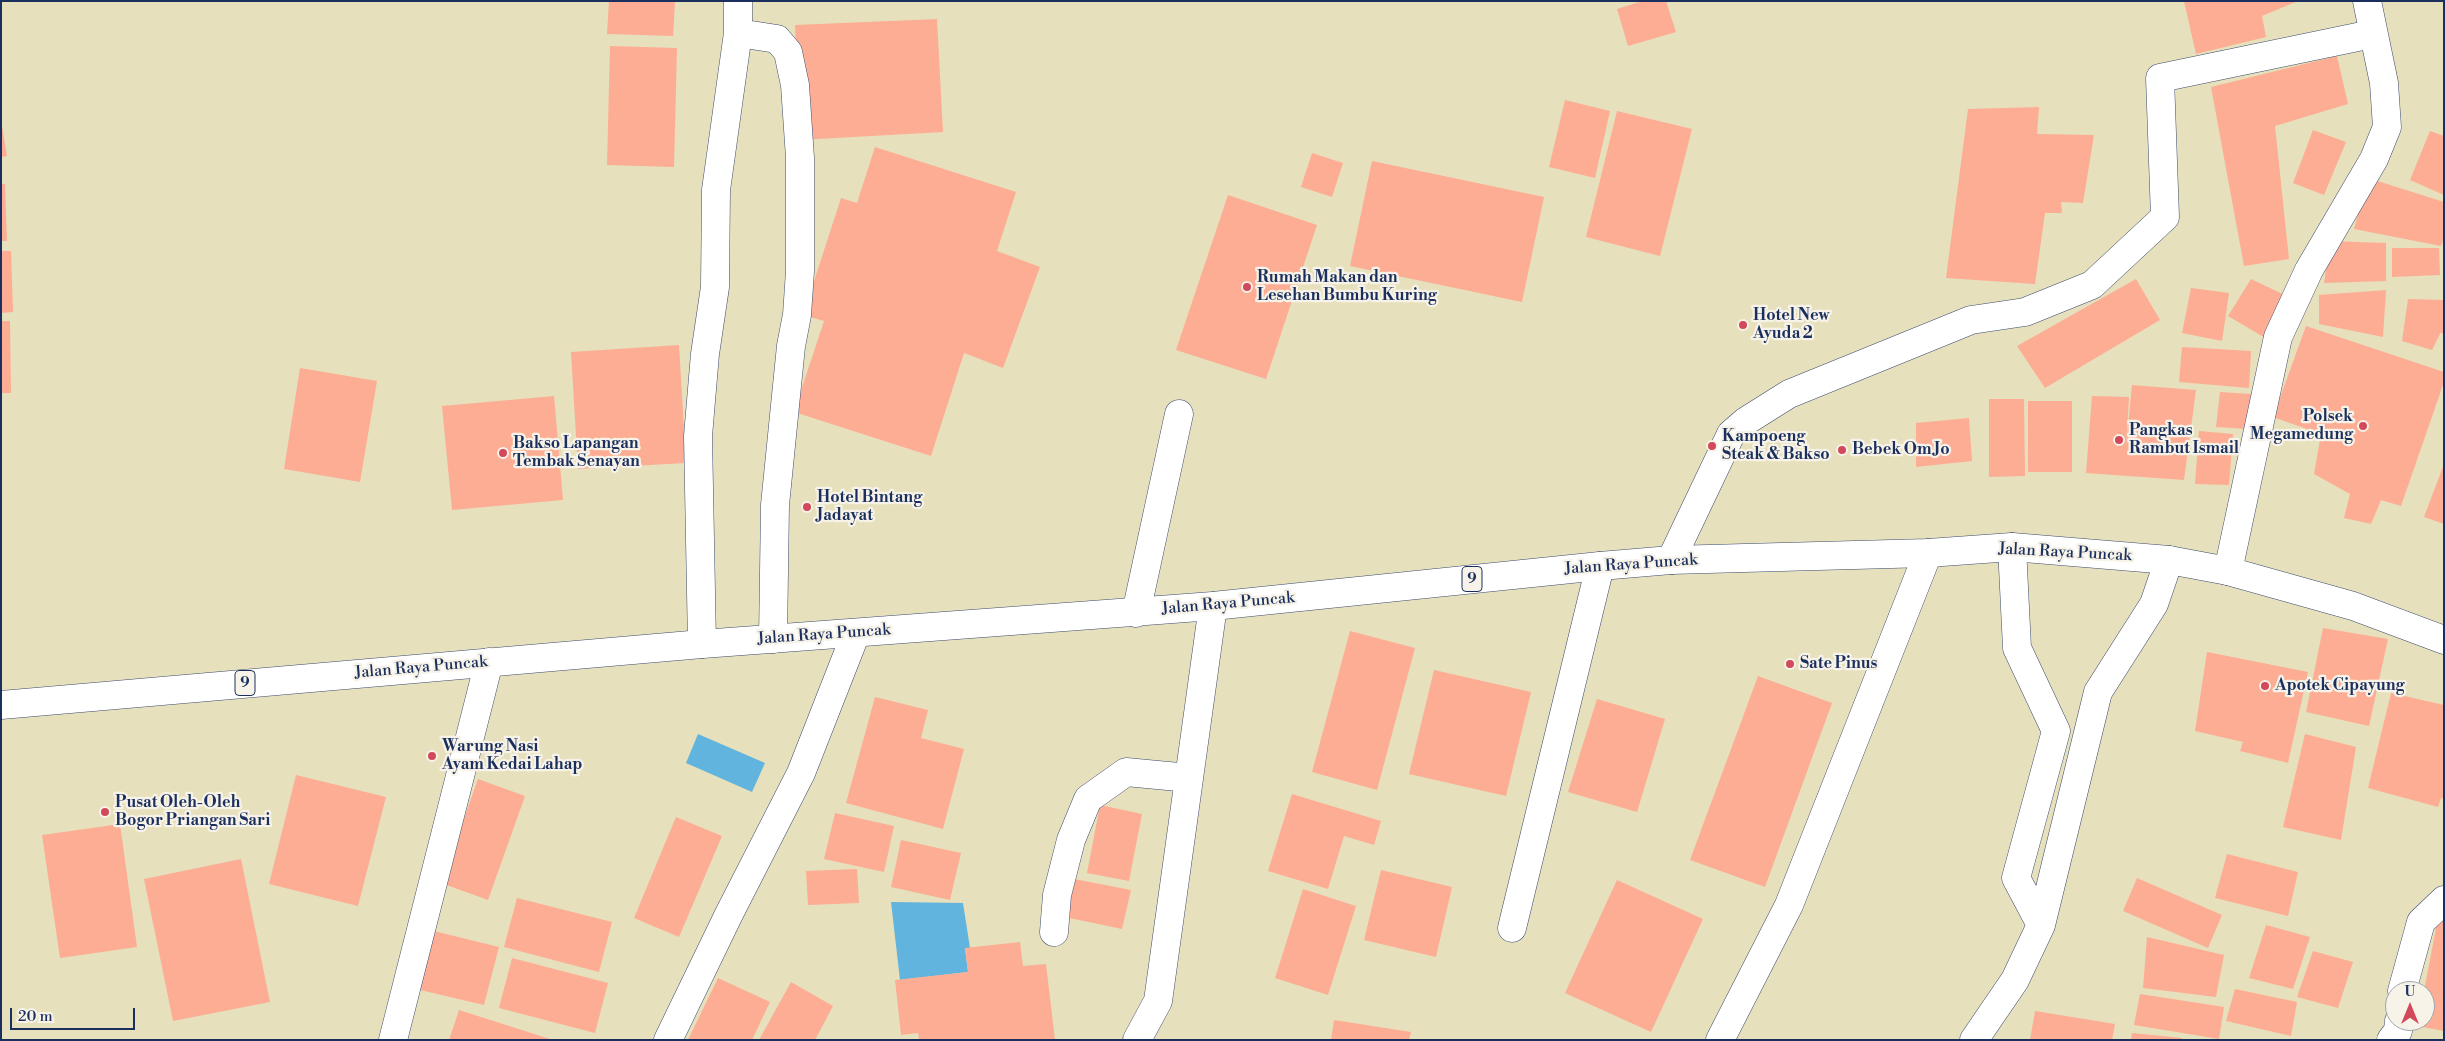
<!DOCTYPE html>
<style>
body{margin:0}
#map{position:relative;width:2445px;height:1041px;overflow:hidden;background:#e7e0bc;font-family:"Libre Bodoni",serif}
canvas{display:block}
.frame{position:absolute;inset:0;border:2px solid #1b2f5e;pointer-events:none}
.north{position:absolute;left:2385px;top:981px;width:50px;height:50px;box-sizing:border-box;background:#f7f3e8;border:1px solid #9fa5b1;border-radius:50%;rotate:0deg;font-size:14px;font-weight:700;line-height:20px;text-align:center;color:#1b2f5e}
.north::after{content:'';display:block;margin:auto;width:18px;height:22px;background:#d1495b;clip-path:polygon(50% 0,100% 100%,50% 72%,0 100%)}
.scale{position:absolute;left:10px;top:1008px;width:125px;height:22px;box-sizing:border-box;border:2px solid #1b2f5e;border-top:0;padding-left:6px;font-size:15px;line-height:18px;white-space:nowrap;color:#1b2f5e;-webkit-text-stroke:4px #f7f3e8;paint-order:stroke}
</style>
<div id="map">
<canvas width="2445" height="1041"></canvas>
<div class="frame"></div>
<div class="north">U</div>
<div class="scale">20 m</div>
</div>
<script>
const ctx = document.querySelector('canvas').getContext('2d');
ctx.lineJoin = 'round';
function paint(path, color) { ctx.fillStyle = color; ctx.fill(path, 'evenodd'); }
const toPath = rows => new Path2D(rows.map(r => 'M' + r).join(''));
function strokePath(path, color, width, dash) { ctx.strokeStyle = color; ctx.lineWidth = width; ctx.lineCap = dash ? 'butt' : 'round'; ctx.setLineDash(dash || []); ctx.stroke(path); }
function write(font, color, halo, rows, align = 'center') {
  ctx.font = font + ' "Libre Bodoni",serif'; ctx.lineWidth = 4.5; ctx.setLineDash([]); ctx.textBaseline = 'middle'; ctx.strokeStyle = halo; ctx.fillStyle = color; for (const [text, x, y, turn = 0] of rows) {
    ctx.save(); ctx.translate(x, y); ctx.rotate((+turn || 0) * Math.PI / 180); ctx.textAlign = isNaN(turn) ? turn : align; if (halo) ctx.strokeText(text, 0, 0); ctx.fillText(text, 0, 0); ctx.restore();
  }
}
paint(toPath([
 [698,734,765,763,752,792,686,763],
 [891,902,963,903,970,948,965,948,968,972,900,980]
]), '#61b4dd');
paint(toPath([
 [609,1,675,1,673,36,607,34],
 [1642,1,1666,1,1676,32,1628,46,1617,9],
 [2184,1,2298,1,2262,16,2266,37,2196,54],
 [937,19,943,132,800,140,795,25],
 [610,46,677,48,674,167,607,165],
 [2337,56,2348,104,2275,126,2289,259,2244,266,2211,87],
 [1565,100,1610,111,1595,178,1549,167],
 [2039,107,2037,134,2094,135,2083,203,2061,202,2062,213,2045,213,2035,284,1946,278,1968,109],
 [1617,111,1692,129,1660,256,1586,237],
 [1,120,7,156,1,157],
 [2313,130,2346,142,2324,195,2293,183],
 [2430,131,2444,136,2444,195,2410,180],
 [875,147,1016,192,997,251,1040,267,1003,368,964,353,931,456,794,412,824,321,803,315,841,198,857,203],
 [1312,153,1343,163,1332,197,1301,187],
 [1372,161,1544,197,1522,302,1350,266],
 [2368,178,2444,202,2444,237,2441,246,2354,229],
 [1,184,5,184,7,241,1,241],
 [1228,195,1317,225,1266,379,1176,350],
 [2330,241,2386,243,2386,281,2324,283],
 [2392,248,2439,248,2440,275,2392,277],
 [1,251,11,251,13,312,1,313],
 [2136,279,2160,320,2045,388,2017,346],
 [2251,279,2289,297,2267,339,2228,316],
 [2191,288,2229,293,2222,341,2182,333],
 [2386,290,2383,337,2319,324,2319,295],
 [2408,299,2444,300,2444,335,2441,332,2432,350,2402,341],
 [1,321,10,321,11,393,1,393],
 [2306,326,2444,372,2444,382,2401,506,2381,500,2371,524,2344,518,2350,494,2314,474,2321,434,2273,417],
 [679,345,686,463,578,469,571,352],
 [2182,347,2251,351,2249,388,2179,382],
 [300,368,377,381,360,482,284,469],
 [2132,385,2196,390,2184,480,2086,473,2092,396,2129,397,2126,446],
 [2220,392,2251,394,2248,429,2216,427],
 [554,396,563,500,452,510,442,406],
 [1989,399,2024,399,2025,476,1989,477],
 [2028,401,2072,401,2072,472,2028,472],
 [1969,418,1972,461,1916,467,1916,423],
 [2199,431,2233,434,2229,485,2195,484],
 [2444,464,2444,524,2424,517],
 [2323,628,2388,639,2369,726,2306,712],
 [1350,631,1415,648,1377,790,1312,772],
 [2207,652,2308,672,2288,763,2240,751,2243,742,2195,731],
 [1434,670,1531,692,1506,796,1409,774],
 [1758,676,1832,703,1765,887,1690,860],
 [2391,693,2444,705,2444,799,2441,798,2438,807,2368,788],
 [875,697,928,710,921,738,964,749,943,829,846,803],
 [1597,699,1665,719,1637,812,1568,792],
 [2305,734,2356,747,2341,840,2283,827],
 [296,775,386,797,358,906,269,884],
 [478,779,525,796,488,900,441,883],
 [1292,794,1381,821,1374,845,1344,836,1328,889,1268,871],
 [1100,805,1142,814,1129,881,1087,873],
 [835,813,894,826,884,872,824,859],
 [676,817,722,836,679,937,634,918],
 [120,824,137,947,60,958,42,835],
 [901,840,961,853,950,900,891,887],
 [2227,854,2298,872,2288,916,2215,898],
 [241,859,270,1002,173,1021,144,879],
 [857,869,859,903,808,905,806,871],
 [1381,870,1452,887,1436,957,1364,940],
 [1069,878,1131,890,1122,929,1060,916],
 [2137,878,2222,915,2208,948,2123,911],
 [1617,880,1703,919,1651,1032,1565,993],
 [1303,889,1356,906,1328,995,1275,978],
 [517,898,612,922,599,972,504,947],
 [2440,907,2444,908,2444,1031,2417,1026,2418,1021,2425,1021,2424,991],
 [2266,925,2310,937,2293,989,2249,978],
 [434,931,499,947,484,1005,420,990],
 [2147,937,2224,955,2216,997,2143,988],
 [1020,942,1023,966,1046,964,1055,1040,919,1040,918,1033,901,1035,895,980,968,972,965,948],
 [2313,951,2353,962,2338,1008,2297,997],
 [512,958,608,983,595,1033,499,1008],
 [718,978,770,1002,752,1040,688,1040],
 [791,982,833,1006,815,1040,759,1040],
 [2235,989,2297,1002,2291,1036,2226,1021],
 [2140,994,2224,1007,2219,1039,2134,1025],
 [459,1010,550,1039,550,1040,449,1040],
 [2035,1011,2115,1024,2112,1040,2030,1040],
 [1334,1020,1411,1032,1409,1040,1331,1040],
 [2132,1033,2182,1038,2182,1040,2131,1040]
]), '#fcad94');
const minor = toPath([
 [738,33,777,39,788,52,795,85,800,158,800,271,797,315,791,346,775,505,773,639],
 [2012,547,2017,648,2056,731,2016,878,2041,925],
 [1671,560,1731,434,1746,421,1789,394,1971,320,2025,312,2092,285,2165,217,2160,78,2372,34],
 [2228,571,2278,337,2309,270,2374,159,2387,127,2384,83,2367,1],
 [1136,613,1179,414],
 [702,644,698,436,705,354,715,287,716,190,738,33,738,1],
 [1512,928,1600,566],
 [1054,932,1057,895,1071,840,1088,799,1126,772,1189,778],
 [2402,991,2421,922,2444,900],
 [393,1040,489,662],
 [668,1040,729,914,801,773,856,633],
 [1137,1040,1158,1001,1213,606],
 [1720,1040,1789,905,1928,553],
 [1974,1040,2015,980,2041,925,2098,692,2154,604,2169,560],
 [2391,1040,2398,1031,2399,1021]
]);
const highway = toPath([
 [1,705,702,644,1213,606,1600,566,1671,560,1928,553,2012,547,2169,560,2228,571,2353,606,2444,640]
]);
strokePath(minor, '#3a4a6c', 29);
strokePath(highway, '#3a4a6c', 29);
strokePath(minor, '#fff', 28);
strokePath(highway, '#fff', 28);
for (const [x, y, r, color] of [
 [1247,287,5,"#d1495b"],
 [1743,325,5,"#d1495b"],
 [2363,426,5,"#d1495b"],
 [2119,440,5,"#d1495b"],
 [1712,446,5,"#d1495b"],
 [1842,450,5,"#d1495b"],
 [503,453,5,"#d1495b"],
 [807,507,5,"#d1495b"],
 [1790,664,5,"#d1495b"],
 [2265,686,5,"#d1495b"],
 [432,756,5,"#d1495b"],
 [105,812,5,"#d1495b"]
]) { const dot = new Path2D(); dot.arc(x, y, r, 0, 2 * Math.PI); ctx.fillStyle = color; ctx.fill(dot); strokePath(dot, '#f7f3e8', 2); }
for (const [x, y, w] of [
 [1472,579,20],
 [245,683,20]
]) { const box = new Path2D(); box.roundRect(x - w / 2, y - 12.5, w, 25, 4); ctx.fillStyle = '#f7f3e8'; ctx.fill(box); strokePath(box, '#1b2f5e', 1); }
write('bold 15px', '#1b2f5e', null, [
 ["9",1472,579],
 ["9",245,683]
]);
write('bold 16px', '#1b2f5e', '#f7f3e8', [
 ["Rumah Makan dan",1257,278],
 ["Lesehan Bumbu Kuring",1257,296],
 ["Hotel New",1753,316],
 ["Ayuda 2",1753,334],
 ["Polsek",2353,417,"right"],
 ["Megamedung",2353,435,"right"],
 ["Pangkas",2129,431],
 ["Rambut Ismail",2129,449],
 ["Kampoeng",1722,437],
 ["Steak & Bakso",1722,455],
 ["Bakso Lapangan",513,444],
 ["Tembak Senayan",513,462],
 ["Bebek Om Jo",1852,450],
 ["Hotel Bintang",817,498],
 ["Jadayat",817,516],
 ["Sate Pinus",1800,664],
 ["Apotek Cipayung",2275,686],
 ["Warung Nasi",442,747],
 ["Ayam Kedai Lahap",442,765],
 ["Pusat Oleh-Oleh",115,803],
 ["Bogor Priangan Sari",115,821]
], 'left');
write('16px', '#1b2f5e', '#f7f3e8', [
 ["Jalan Raya Puncak",2065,553,3],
 ["Jalan Raya Puncak",1631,565,-4],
 ["Jalan Raya Puncak",1228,604,-5],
 ["Jalan Raya Puncak",824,635,-4],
 ["Jalan Raya Puncak",421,668,-5]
]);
</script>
